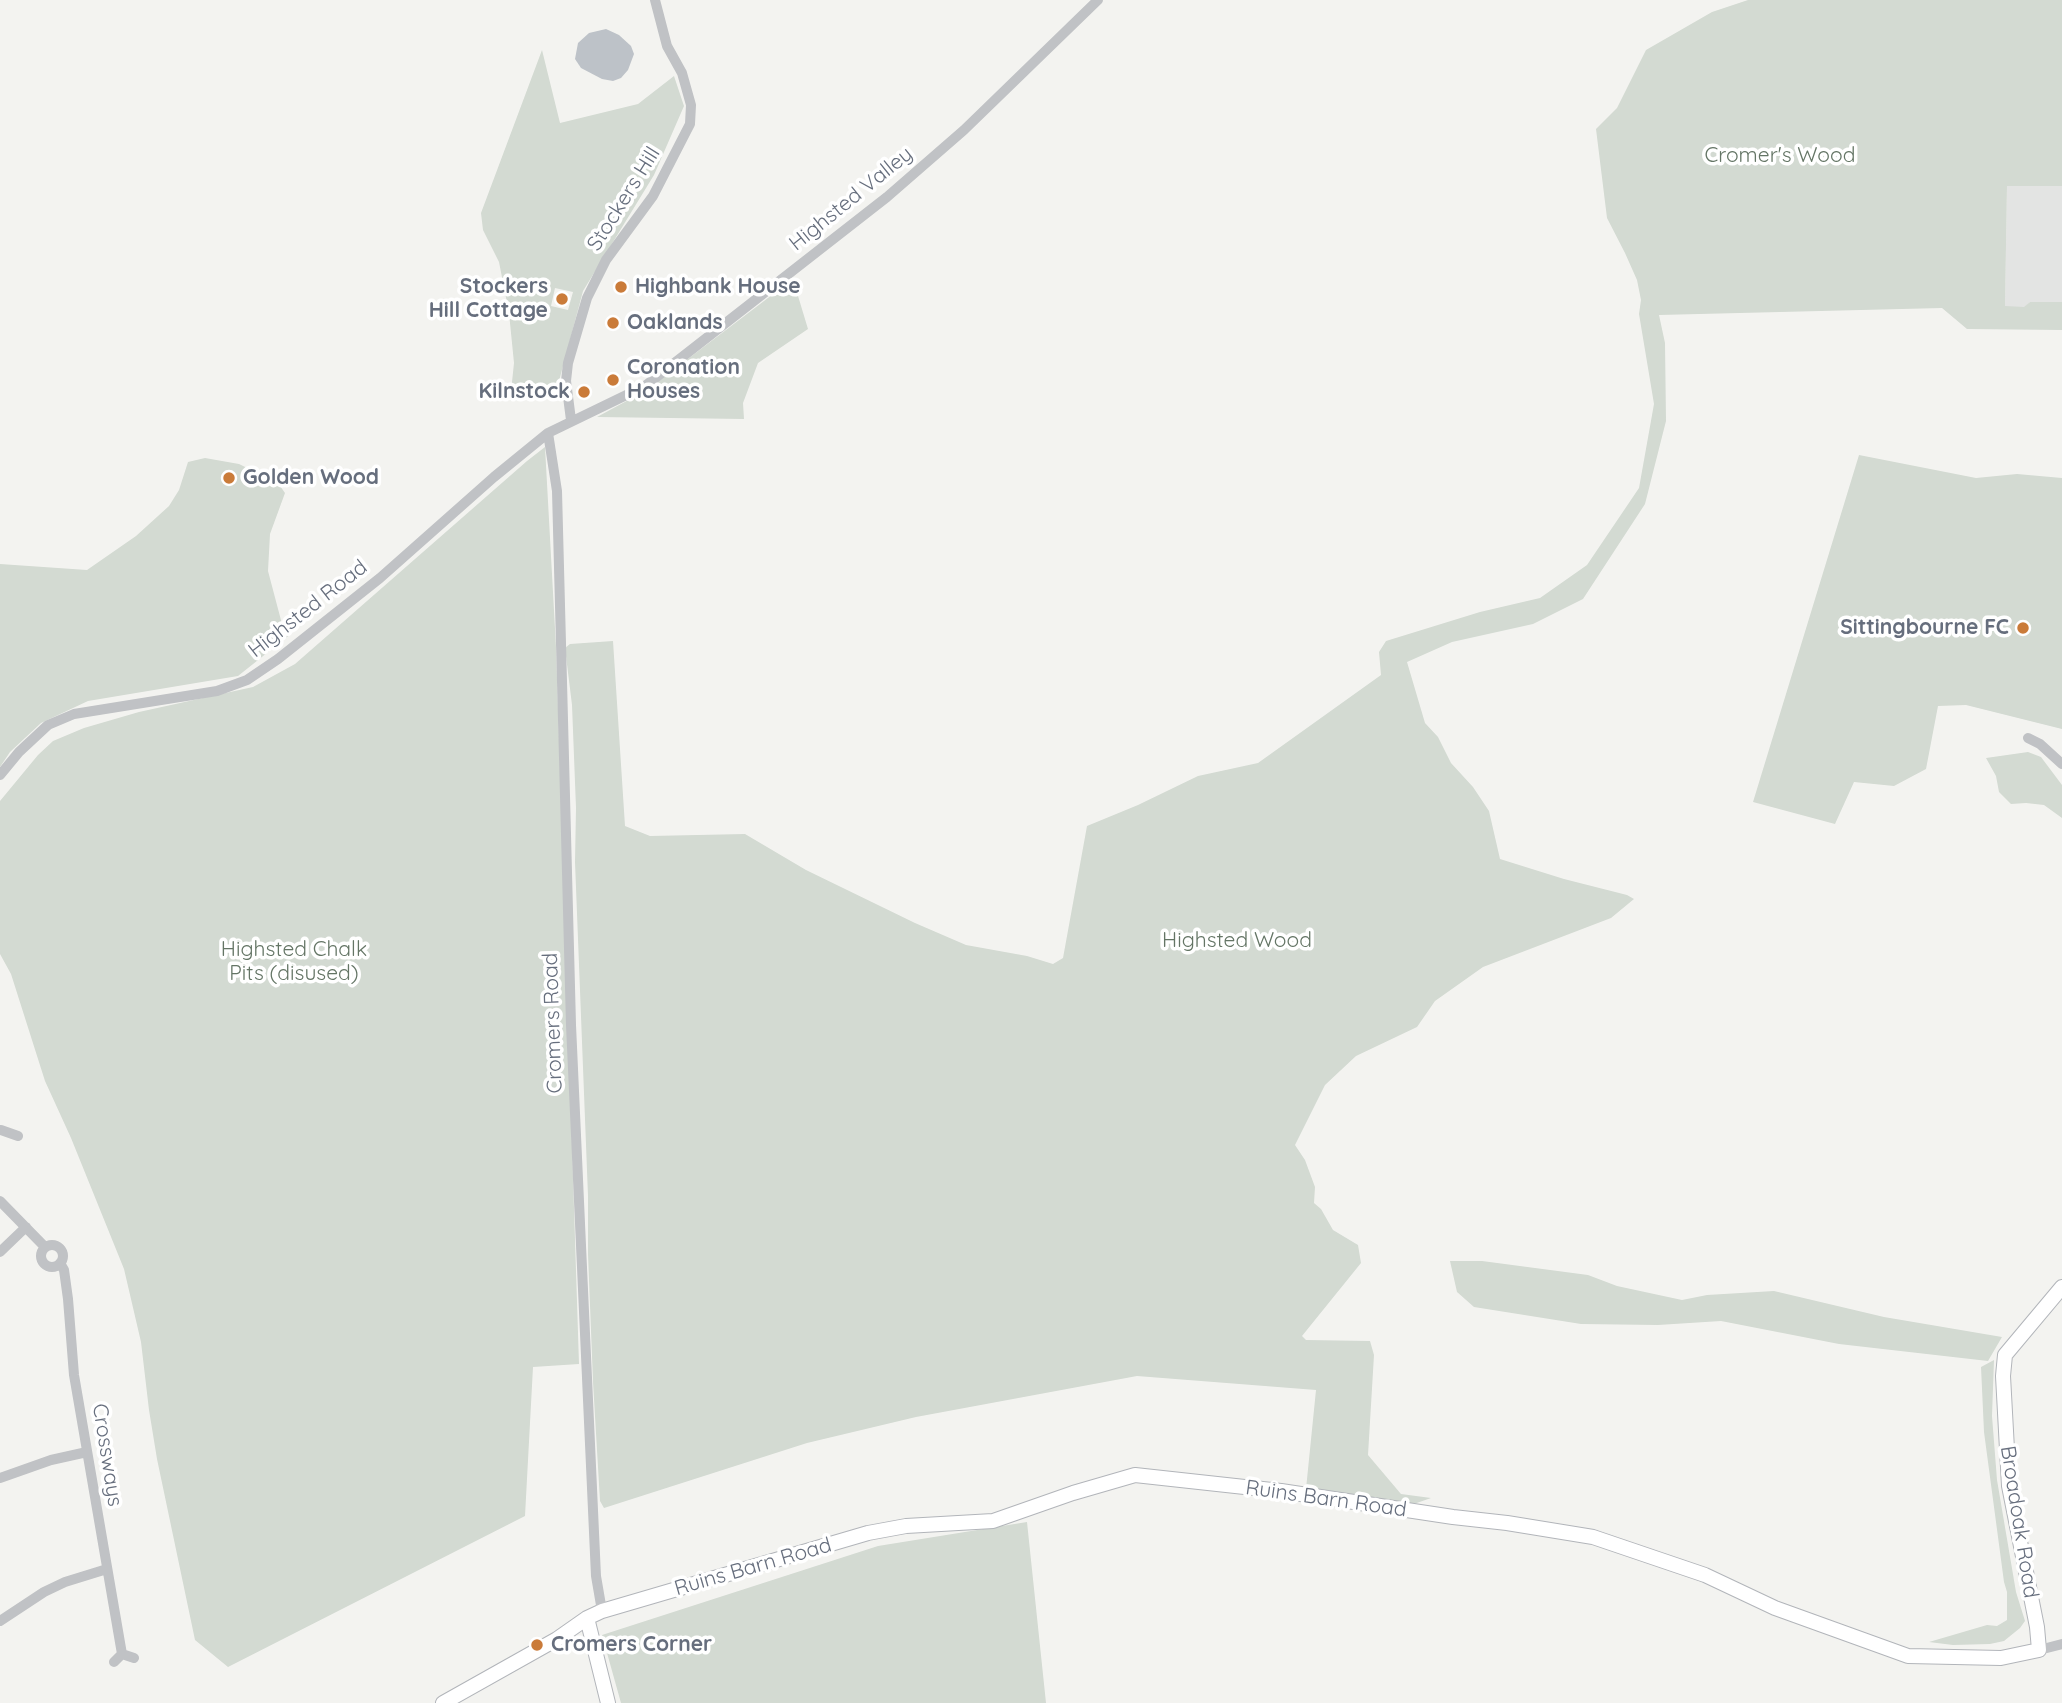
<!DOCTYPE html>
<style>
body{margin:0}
canvas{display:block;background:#f3f3f0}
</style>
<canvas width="2062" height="1703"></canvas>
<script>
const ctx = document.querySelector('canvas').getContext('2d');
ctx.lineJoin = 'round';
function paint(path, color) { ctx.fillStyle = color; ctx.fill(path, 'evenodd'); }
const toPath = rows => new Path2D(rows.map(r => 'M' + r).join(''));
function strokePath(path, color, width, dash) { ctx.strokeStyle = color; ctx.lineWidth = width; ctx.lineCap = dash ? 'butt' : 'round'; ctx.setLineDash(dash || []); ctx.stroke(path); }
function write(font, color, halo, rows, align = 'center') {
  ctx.font = font + ' Quicksand,sans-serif'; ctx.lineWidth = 7; ctx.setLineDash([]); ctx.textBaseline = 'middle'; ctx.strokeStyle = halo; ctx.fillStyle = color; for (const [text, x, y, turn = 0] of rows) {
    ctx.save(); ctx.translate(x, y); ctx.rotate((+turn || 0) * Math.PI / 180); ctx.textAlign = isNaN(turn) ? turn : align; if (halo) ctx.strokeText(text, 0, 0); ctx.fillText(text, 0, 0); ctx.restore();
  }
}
paint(toPath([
 [2007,186,2062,186,2062,302,2030,302,2025,307,2005,307]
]), '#e3e4e3');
paint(toPath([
 [1748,0,2062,0,2062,186,2007,186,2005,306,2024,307,2030,302,2062,302,2062,330,1967,329,1942,308,1659,315,1665,343,1666,421,1645,504,1583,599,1533,624,1452,642,1407,662,1425,723,1438,737,1451,763,1473,787,1489,811,1500,859,1564,879,1627,895,1634,899,1611,918,1483,967,1435,1001,1417,1027,1356,1056,1325,1085,1295,1145,1305,1160,1315,1187,1314,1203,1321,1209,1333,1230,1358,1245,1361,1263,1302,1336,1306,1340,1370,1341,1374,1355,1368,1455,1401,1494,1431,1498,1411,1505,1306,1489,1316,1390,1137,1376,916,1417,807,1443,604,1508,600,1501,593,1382,588,1254,588,1196,575,862,576,808,572,705,565,648,570,644,613,641,625,826,650,836,745,834,806,870,915,923,966,945,1027,956,1053,964,1063,958,1087,826,1138,805,1198,776,1258,763,1381,675,1379,652,1386,641,1480,612,1540,598,1587,565,1639,488,1654,404,1639,314,1641,300,1637,280,1625,253,1607,218,1596,129,1617,108,1646,50,1712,12],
 [542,50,560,123,638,104,674,76,684,106,654,175,583,291,555,396,510,401,514,363,509,313,499,262,483,230,481,213],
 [555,288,573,292,568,310,551,306],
 [789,282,795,286,808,329,758,363,743,403,744,419,597,417,647,390],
 [545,447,556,647,579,1364,533,1367,525,1516,228,1667,195,1640,157,1459,149,1410,141,1342,124,1269,71,1138,45,1081,11,974,0,954,0,801,38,755,53,741,84,728,139,712,253,687,295,664,527,461],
 [1859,455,1976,478,2017,474,2062,478,2062,729,1966,705,1938,706,1926,769,1894,786,1854,782,1835,824,1753,802],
 [205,458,239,464,278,483,285,493,270,534,268,571,282,624,292,633,238,676,88,701,41,723,10,752,0,767,0,564,87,570,136,536,169,506,179,490,188,462],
 [2028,752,2041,757,2062,785,2062,818,2044,805,2026,803,2011,804,1999,792,1996,776,1986,758],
 [1450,1261,1482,1261,1588,1275,1617,1286,1682,1300,1707,1295,1774,1291,1884,1317,2002,1337,1988,1361,1839,1344,1721,1321,1658,1325,1581,1324,1474,1307,1457,1292],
 [1994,1360,1992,1416,1997,1480,2016,1592,2025,1621,2020,1628,2004,1641,1990,1644,1953,1645,1929,1642,1987,1625,1997,1626,2007,1620,2007,1592,2004,1582,1984,1432,1981,1367],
 [1027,1522,1046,1703,621,1703,602,1635,878,1546]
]), '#d3dad2');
paint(toPath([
 [606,29,619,35,631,46,634,54,628,70,621,78,613,81,602,79,581,68,575,59,578,43,589,33]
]), '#bdc2c8');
const secondary = toPath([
 [587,1618,608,1703],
 [443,1703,557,1639,587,1618,602,1611,868,1533,906,1526,993,1521,1073,1493,1135,1475,1281,1491,1453,1517,1507,1523,1593,1537,1705,1575,1775,1608,1908,1656,2001,1658,2039,1650,2037,1627,2009,1486,2003,1376,2005,1355,2062,1287]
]);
strokePath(secondary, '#b2b5ba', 16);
strokePath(toPath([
 [571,420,566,381,568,363,587,298,606,260,653,196,690,124,691,105,682,73,667,46,655,0],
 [548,433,557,491,571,1025,596,1576,602,1611],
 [2028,738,2040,744,2062,764],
 [0,775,19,752,48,725,74,714,217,691,247,680,278,659,380,578,494,477,548,433,645,386,887,197,964,130,1098,0],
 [1,1130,18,1136],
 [0,1201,44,1246],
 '41 1256a11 11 0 1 1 22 0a11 11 0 1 1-22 0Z',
 [0,1252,26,1227],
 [60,1263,64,1270,68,1299,74,1375,122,1654],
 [0,1478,51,1460,87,1452],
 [0,1621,44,1592,65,1582,107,1569],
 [2039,1650,2062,1644],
 [114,1662,122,1654,134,1658]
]), '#c0c2c5', 10);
strokePath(secondary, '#fff', 14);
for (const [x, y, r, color] of [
 [621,287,7,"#ca7b39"],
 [562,299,7,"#ca7b39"],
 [613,323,7,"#ca7b39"],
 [613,380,7,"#ca7b39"],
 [584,392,7,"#ca7b39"],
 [229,478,7,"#ca7b39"],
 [2023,628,7,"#ca7b39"],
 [537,1645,7,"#ca7b39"]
]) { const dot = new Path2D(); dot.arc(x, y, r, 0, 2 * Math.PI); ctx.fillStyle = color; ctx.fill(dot); strokePath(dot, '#fff', 2.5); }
write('21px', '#647565', '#fff', [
 ["Cromer's Wood",1780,156],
 ["Highsted Wood",1237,941],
 ["Highsted Chalk",294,950],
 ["Pits (disused)",294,974]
]);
write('21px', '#666e7d', '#fff', [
 ["Stockers Hill",624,199,-58],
 ["Highsted Valley",851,199,-39],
 ["Highsted Road",308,609,-38],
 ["Cromers Road",553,1023,-92],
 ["Crossways",107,1455,81],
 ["Ruins Barn Road",1326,1499,8],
 ["Broadoak Road",2019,1522,81],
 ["Ruins Barn Road",753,1567,-16]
]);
write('bold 21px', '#666e7d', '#fff', [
 ["Stockers",548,287,"right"],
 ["Hill Cottage",548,311,"right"],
 ["Highbank House",635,287],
 ["Oaklands",627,323],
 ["Coronation",627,368],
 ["Houses",627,392],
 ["Kilnstock",570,392,"right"],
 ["Golden Wood",243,478],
 ["Sittingbourne FC",2009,628,"right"],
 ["Cromers Corner",551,1645]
], 'left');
</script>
